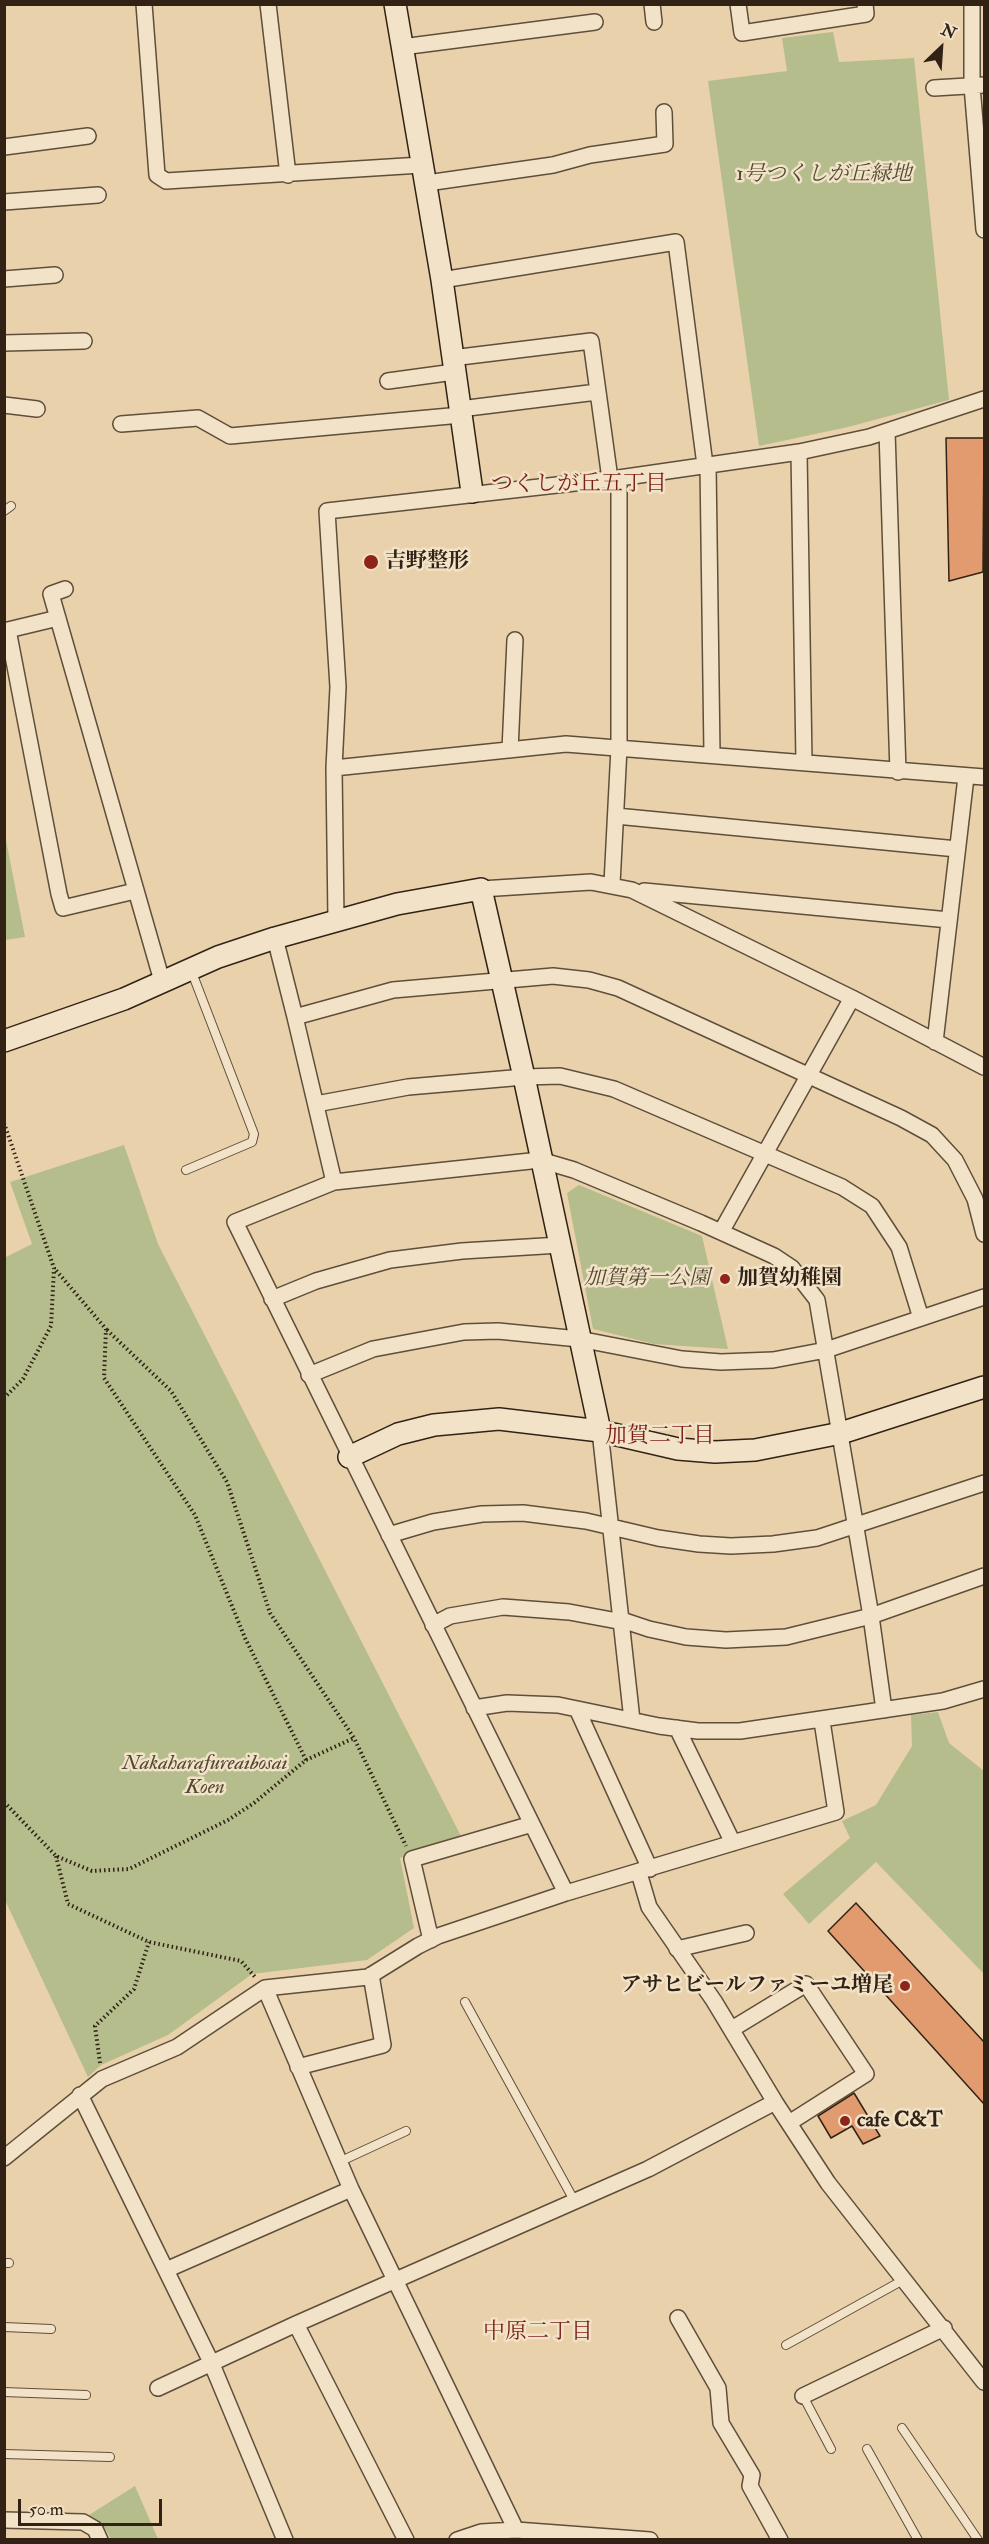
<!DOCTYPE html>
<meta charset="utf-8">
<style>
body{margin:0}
#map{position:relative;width:989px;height:2544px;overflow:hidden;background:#e9d2ab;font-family:"IM FELL Double Pica",serif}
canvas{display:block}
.frame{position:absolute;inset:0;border:6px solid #312215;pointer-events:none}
.north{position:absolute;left:911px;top:18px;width:60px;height:60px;-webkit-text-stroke:4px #f1e2c8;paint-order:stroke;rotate:25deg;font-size:16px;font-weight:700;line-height:24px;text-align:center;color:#312215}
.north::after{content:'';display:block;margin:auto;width:21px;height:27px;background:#312215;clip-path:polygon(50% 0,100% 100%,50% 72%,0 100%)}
.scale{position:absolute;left:18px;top:2499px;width:144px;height:27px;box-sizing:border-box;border:3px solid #312215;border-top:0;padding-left:8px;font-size:18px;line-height:21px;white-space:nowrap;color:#312215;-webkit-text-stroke:4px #f1e2c8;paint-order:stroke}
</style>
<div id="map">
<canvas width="989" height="2544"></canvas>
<div class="frame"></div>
<div class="north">N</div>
<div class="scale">50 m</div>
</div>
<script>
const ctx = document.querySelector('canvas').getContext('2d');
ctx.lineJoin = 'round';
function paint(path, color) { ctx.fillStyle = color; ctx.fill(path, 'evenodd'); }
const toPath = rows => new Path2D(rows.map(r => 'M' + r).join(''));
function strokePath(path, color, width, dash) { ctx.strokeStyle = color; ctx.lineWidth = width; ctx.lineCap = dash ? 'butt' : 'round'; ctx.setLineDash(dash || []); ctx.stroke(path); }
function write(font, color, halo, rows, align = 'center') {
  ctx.font = font + ' "IM FELL Double Pica","Noto Serif JP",serif'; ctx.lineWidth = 5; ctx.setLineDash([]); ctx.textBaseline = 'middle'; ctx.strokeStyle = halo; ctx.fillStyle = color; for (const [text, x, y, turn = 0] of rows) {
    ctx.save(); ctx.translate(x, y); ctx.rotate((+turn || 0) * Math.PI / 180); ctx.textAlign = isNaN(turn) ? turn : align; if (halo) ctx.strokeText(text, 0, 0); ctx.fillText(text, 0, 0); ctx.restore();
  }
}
paint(toPath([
 [833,32,839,62,914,58,949,400,848,427,759,446,708,81,787,71,782,38],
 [4,830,25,937,5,940,4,940],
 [124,1145,158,1244,462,1838,400,1858,414,1928,367,1960,252,1974,168,2035,101,2065,88,2077,5,1900,4,1258,32,1244,10,1182],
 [579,1185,702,1236,728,1349,654,1344,593,1329,567,1193],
 [938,1712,949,1743,984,1771,984,1974,876,1862,809,1924,783,1894,850,1838,842,1821,876,1805,912,1746,911,1715],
 [135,2486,158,2539,111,2539,106,2530,89,2515]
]), '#b4bd8b');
const building = toPath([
 [946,438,984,438,983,572,949,581,946,438],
 [856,1903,984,2042,984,2104,828,1931,856,1903],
 [854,2093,880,2136,863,2144,852,2126,831,2138,818,2116,854,2093]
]);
paint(building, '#e29b6e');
strokePath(building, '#312215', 1.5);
const lane = toPath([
 [4,511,11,506],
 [186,1170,252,1142,254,1134,191,970],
 [465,2002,575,2202],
 [339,2162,406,2131],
 [4,2263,9,2263],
 [4,2327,51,2329],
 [786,2345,905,2279],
 [4,2392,86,2395],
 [803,2396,831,2449],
 [902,2428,978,2540],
 [867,2449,918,2540],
 [4,2454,110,2457]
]);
const street = toPath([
 [144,4,157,175,166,181,421,165],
 [268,4,288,175],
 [652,4,654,22],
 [738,4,742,33,866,14,865,4],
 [972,4,972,86,984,230],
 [402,47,595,22],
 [934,88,984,85],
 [4,147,88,136],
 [427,183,553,165,590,155,665,144,664,112],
 [4,202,98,195],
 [4,279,55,275],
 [442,280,676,242,705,465],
 [4,343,84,341],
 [452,358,591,341,610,479],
 [388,381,454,372],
 [4,405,37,409],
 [460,409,597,392],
 [121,424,198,418,230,436,461,415],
 [887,431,898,772],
 [799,452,804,762],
 [708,465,712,754],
 [65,589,51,594,162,981],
 [58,618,8,630,59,894,63,908,135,891],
 [510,750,515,640],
 [334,768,566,744,984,777],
 [616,816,957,849],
 [612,884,619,748,619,478],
 [481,889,591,882,632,890,852,998,984,1067],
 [644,891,949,920],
 [336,920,334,768,338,687,327,511,619,478,799,452,869,437,984,399],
 [275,938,295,1017],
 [935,1042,966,777],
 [316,1104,408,1087,524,1077,560,1076,614,1089,842,1187,872,1206,899,1247,921,1318],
 [334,1182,295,1017,393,990,553,976,589,980,618,988,901,1118,932,1135,955,1160,975,1199,984,1234],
 [721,1232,852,998],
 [272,1299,316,1281,390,1260,462,1251,560,1245],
 [309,1375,373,1349,464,1332,498,1331,579,1339,682,1359,721,1362,773,1360,826,1350,984,1297],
 [600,1431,632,1720],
 [389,1535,433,1522,482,1514,523,1513,586,1521,658,1538,699,1544,731,1546,773,1544,817,1538,984,1483],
 [622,1620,649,1629,686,1637,726,1640,786,1637,871,1616,984,1576],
 [433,1625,450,1616,503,1607,569,1612,623,1622],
 [474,1708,507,1703,558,1705,659,1726,698,1731,740,1731,943,1701,984,1689],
 [577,1709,650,1869],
 [677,1728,733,1843],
 [639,1873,649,1907,714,2001,775,2102,828,2183,984,2382],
 [566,1893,235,1222,334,1182,540,1160,574,1170,701,1223,774,1256,792,1268,817,1300,871,1616,884,1710],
 [431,1940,412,1859,532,1824],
 [677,1949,746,1933],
 [265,1988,351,2189,516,2530],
 [732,2029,806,1984,866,2074,789,2123],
 [298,2067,383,2045,371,1975],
 [80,2095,211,2362,285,2540],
 [4,2158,102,2079,177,2047,265,1988,368,1977,418,1946,438,1936,566,1893,836,1812,822,1721],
 [166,2270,351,2189],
 [678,2318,718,2388,721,2423,752,2475,750,2486,780,2540],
 [296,2324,406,2540],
 [158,2388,296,2324,648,2169,775,2102],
 [803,2396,944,2328],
 [4,2520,83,2522,95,2529,100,2540],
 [457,2540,481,2532,516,2530,650,2540]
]);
const secondary = toPath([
 [395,4,442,280,472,492],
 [4,1041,124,999,218,957,275,938,397,904,481,889,524,1077,600,1431],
 [349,1457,398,1434,434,1425,499,1419,600,1431,678,1449,715,1452,755,1450,841,1433,984,1387]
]);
strokePath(lane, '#5f4e3a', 10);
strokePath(street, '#5f4e3a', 18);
strokePath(secondary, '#312215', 24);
strokePath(toPath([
 [4,1123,54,1268,51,1326,23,1379,4,1398],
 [107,1330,171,1391,227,1482,270,1613,354,1738,406,1846],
 [306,1760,354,1738],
 [4,1802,56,1856,92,1871,129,1869,228,1820,254,1803,306,1760,245,1638,195,1515,104,1378,106,1329,54,1268],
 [56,1856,68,1904,149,1942,241,1961,255,1977],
 [100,2063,95,2026,134,1989,149,1942]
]), '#312215', 4, [1.5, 3]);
strokePath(lane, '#f1e2c8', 8);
strokePath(street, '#f1e2c8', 15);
strokePath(secondary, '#f1e2c8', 21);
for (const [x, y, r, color] of [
 [371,562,8,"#8f2418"],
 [725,1279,6,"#8f2418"],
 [905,1986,6,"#8f2418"],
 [845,2121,6,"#8f2418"]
]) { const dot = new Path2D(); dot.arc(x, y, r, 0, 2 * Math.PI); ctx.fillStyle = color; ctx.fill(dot); strokePath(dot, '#f1e2c8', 2); }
write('italic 21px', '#524932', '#f1e2c8', [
 ["1号つくしが丘緑地",824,175],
 ["加賀第一公園",647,1279],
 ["Nakaharafureaibosai",205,1764],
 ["Koen",205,1788]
]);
write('bold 21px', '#312215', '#f1e2c8', [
 ["吉野整形",385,562],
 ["加賀幼稚園",737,1279],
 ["アサヒビールファミーユ増尾",893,1986,"right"],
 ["cafe C&T",857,2121]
], 'left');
write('22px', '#7a1f14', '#f1e2c8', [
 ["つくしが丘五丁目",579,485],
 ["加賀二丁目",660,1437],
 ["中原二丁目",538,2333]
]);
</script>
